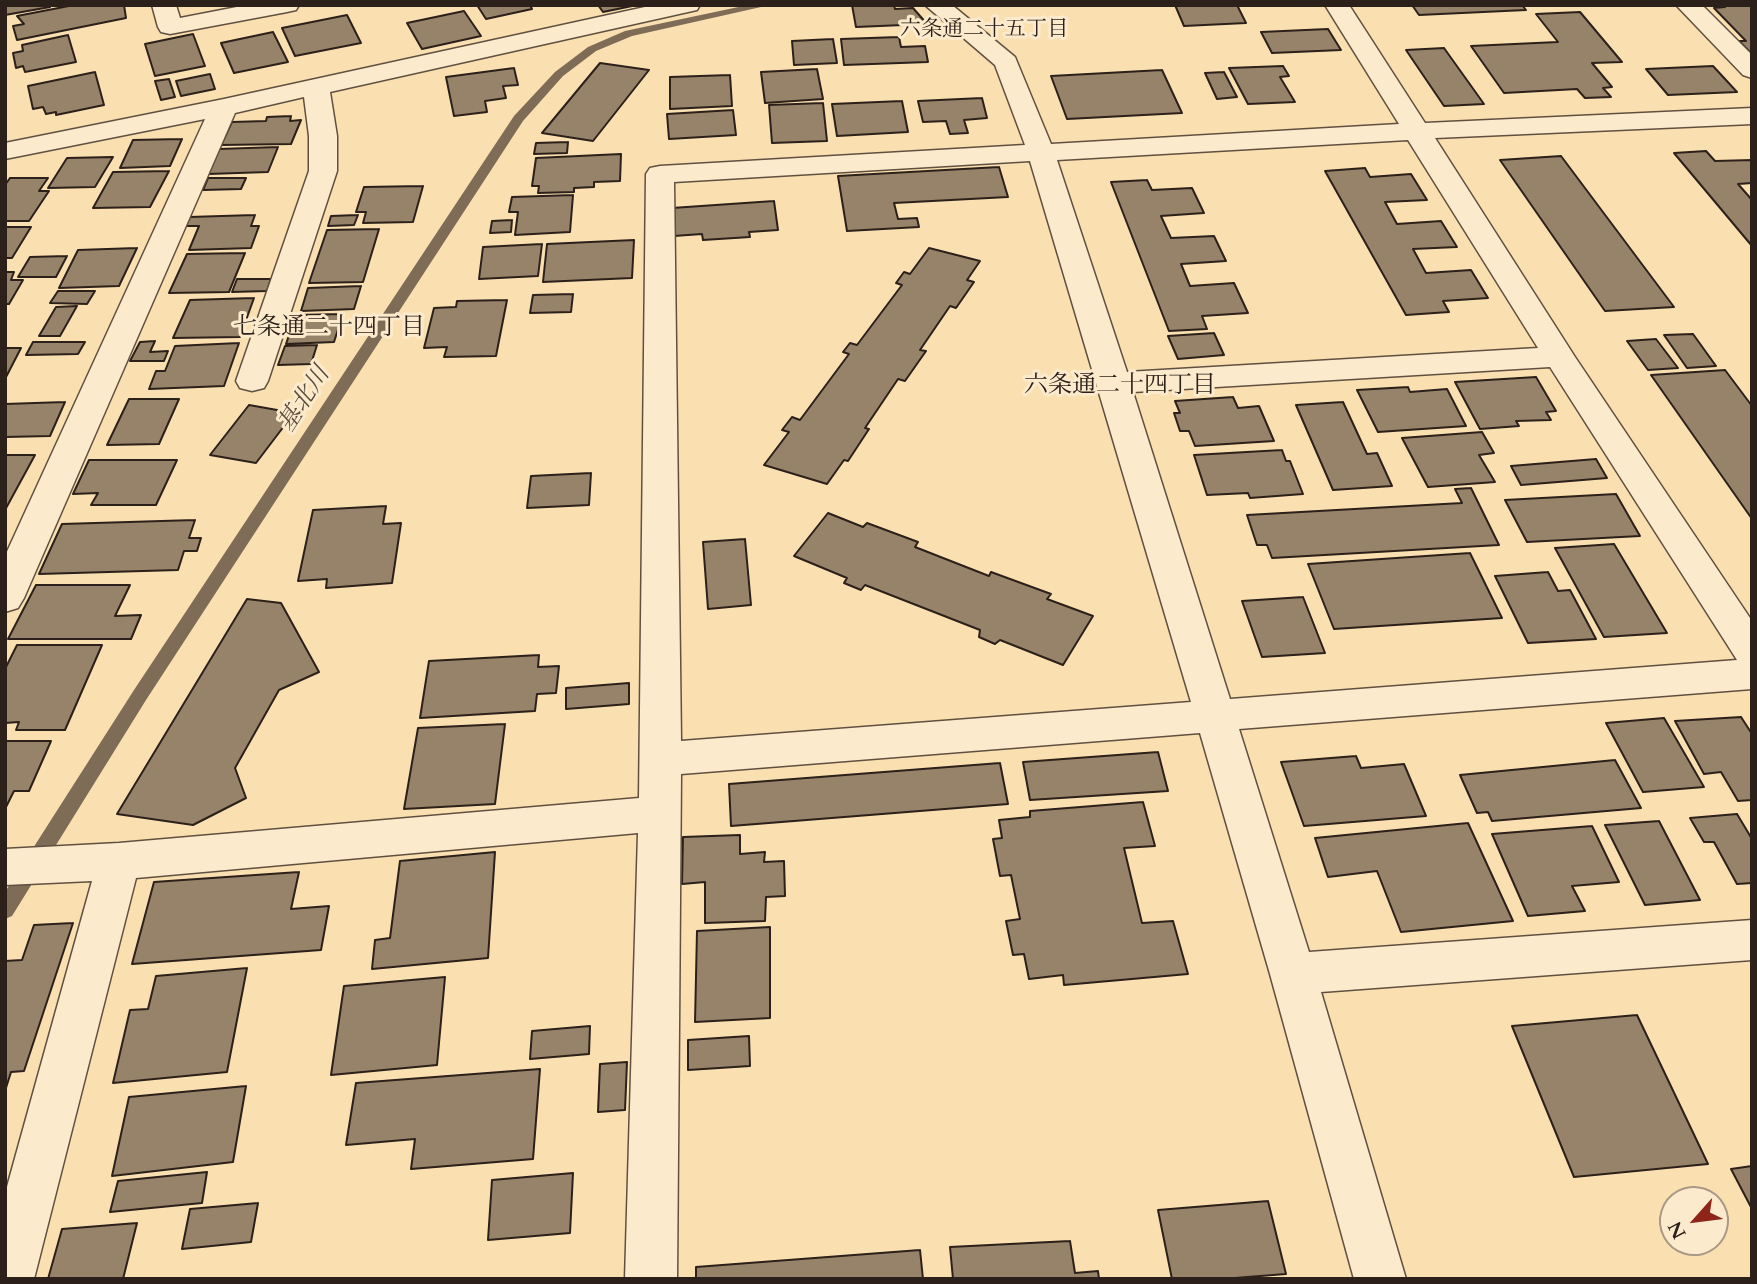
<!DOCTYPE html>
<meta charset="utf-8">
<style>
body{margin:0}
#map{position:relative;width:1757px;height:1284px;overflow:hidden;background:#fadfb1;font-family:Cardo,serif}
canvas{display:block}
.frame{position:absolute;inset:0;border:7px solid #2c201a;pointer-events:none}
.north{position:absolute;left:1659px;top:1186px;width:70px;height:70px;box-sizing:border-box;background:#fceacc;border:2px solid #a99985;border-radius:50%;rotate:242deg;font-size:19px;font-weight:700;line-height:28px;text-align:center;color:#2c201a}
.north::after{content:'';display:block;margin:auto;width:24px;height:32px;background:#8f2418;clip-path:polygon(50% 0,100% 100%,50% 72%,0 100%)}
</style>
<div id="map">
<canvas width="1757" height="1284"></canvas>
<div class="frame"></div>
<div class="north">N</div>
</div>
<script>
const ctx = document.querySelector('canvas').getContext('2d');
ctx.lineJoin = 'round';
const toPath = rows => new Path2D(rows.map(r => 'M' + r).join(''));
function paint(path, color) { ctx.fillStyle = color; ctx.fill(path, 'evenodd'); }
function strokePath(path, color, width, dash) { ctx.strokeStyle = color; ctx.lineWidth = width; ctx.lineCap = dash ? 'butt' : 'round'; ctx.setLineDash(dash || []); ctx.stroke(path); }
function write(font, color, halo, rows, align = 'center') {
  ctx.font = font + ' Cardo,"Noto Serif JP",serif'; ctx.lineWidth = 6; ctx.setLineDash([]); ctx.textBaseline = 'middle'; ctx.strokeStyle = halo; ctx.fillStyle = color; for (const [text, x, y, turn = 0] of rows) {
    ctx.save(); ctx.translate(x, y); ctx.rotate((+turn || 0) * Math.PI / 180); ctx.textAlign = isNaN(turn) ? turn : align; if (halo) ctx.strokeText(text, 0, 0); ctx.fillText(text, 0, 0); ctx.restore();
  }
}
paint(toPath([
 [748,5,770,5,632,36,596,51,563,76,523,121,146,700,12,916,5,919,5,892,134,690,514,116,555,72,588,47,625,31,748,5]
]), '#7e6c56');
const building = toPath([
 [5,5,50,5,50,7,5,15,5,5],
 [74,5,124,5,126,18,17,40,13,26,24,24,17,16,74,5],
 [477,5,530,5,532,9,486,19,477,5],
 [598,5,637,5,603,12,598,5],
 [852,5,894,5,895,9,913,8,927,24,856,27,852,5],
 [1175,5,1237,5,1246,23,1184,26,1175,5],
 [1412,5,1522,5,1526,10,1419,15,1412,5],
 [1723,5,1752,5,1752,54,1739,41,1746,41,1714,8,1725,7,1723,5],
 [464,11,481,36,422,49,407,23,464,11],
 [1580,12,1622,62,1592,63,1612,87,1603,88,1611,97,1585,98,1577,89,1504,93,1471,46,1558,42,1536,14,1580,12],
 [347,15,361,43,295,56,282,28,347,15],
 [1328,29,1341,50,1272,53,1261,32,1328,29],
 [273,32,288,62,234,73,221,43,273,32],
 [193,34,205,66,155,76,145,44,193,34],
 [68,35,76,62,25,72,23,66,16,68,13,53,23,51,22,45,68,35],
 [899,37,901,47,925,46,928,62,844,65,841,39,899,37],
 [833,39,837,63,794,65,792,41,833,39],
 [1444,48,1484,104,1444,106,1406,50,1444,48],
 [600,63,649,70,593,141,542,133,600,63],
 [1283,66,1289,76,1280,77,1295,102,1248,104,1229,68,1283,66],
 [1713,66,1737,92,1668,95,1646,69,1713,66],
 [514,68,518,85,503,86,506,98,485,101,487,112,454,116,446,77,514,68],
 [817,69,823,99,765,103,761,72,817,69],
 [1162,70,1182,113,1067,119,1051,76,1162,70],
 [95,72,104,105,56,115,56,112,46,114,43,107,33,109,28,86,95,72],
 [1224,72,1237,97,1217,99,1205,73,1224,72],
 [210,74,215,89,181,96,176,81,210,74],
 [730,75,732,106,670,109,670,77,730,75],
 [169,79,175,97,161,100,155,81,169,79],
 [982,98,987,118,964,120,968,133,950,134,946,121,923,122,918,101,982,98],
 [902,101,908,132,837,136,832,104,902,101],
 [823,103,827,141,772,143,769,105,823,103],
 [733,110,736,135,669,139,667,114,733,110],
 [291,116,290,121,301,120,291,144,221,145,232,122,266,121,267,117,291,116],
 [182,139,170,166,120,168,133,140,182,139],
 [568,142,567,153,534,154,536,143,568,142],
 [278,147,268,172,208,174,219,149,278,147],
 [1706,151,1715,161,1752,160,1752,183,1738,184,1752,200,1752,246,1674,153,1706,151],
 [621,154,620,181,594,182,594,187,574,188,574,192,538,193,539,186,532,186,536,158,621,154],
 [1561,156,1674,307,1605,311,1500,160,1561,156],
 [113,157,95,187,48,188,67,158,113,157],
 [999,167,1008,197,894,203,898,219,917,218,919,227,847,231,838,176,999,167],
 [1365,168,1370,177,1411,174,1427,200,1385,202,1397,224,1441,221,1457,247,1413,249,1426,273,1471,270,1488,298,1443,301,1449,312,1406,315,1325,171,1365,168],
 [169,171,150,207,93,208,113,172,169,171],
 [10,178,48,178,39,191,49,191,29,221,5,221,5,185,10,178],
 [208,178,246,178,241,189,203,190,208,178],
 [1147,180,1152,190,1192,188,1204,213,1161,216,1171,238,1214,236,1226,261,1181,264,1190,286,1234,283,1248,313,1202,316,1207,329,1169,331,1111,182,1147,180],
 [423,186,413,222,363,223,366,212,356,212,364,187,423,186],
 [573,195,570,232,515,235,518,212,509,212,512,197,573,195],
 [774,201,778,230,749,232,750,237,703,240,702,234,674,236,672,208,774,201],
 [255,215,251,226,259,226,251,248,189,250,199,226,185,226,189,217,255,215],
 [358,215,354,225,328,226,331,216,358,215],
 [512,220,511,232,490,233,492,221,512,220],
 [5,227,31,227,12,258,5,258,5,227],
 [379,229,363,282,309,283,327,230,379,229],
 [634,240,632,278,543,282,547,244,634,240],
 [542,244,538,276,479,279,483,247,542,244],
 [137,248,119,286,59,288,78,250,137,248],
 [929,248,980,261,967,280,974,282,956,308,950,306,920,350,926,351,905,381,898,379,865,428,869,429,848,461,844,460,827,484,764,465,789,432,782,430,792,417,800,420,849,354,843,352,850,343,857,345,902,285,896,283,904,272,910,274,929,248],
 [245,253,229,292,169,293,187,254,245,253],
 [67,256,56,277,18,277,30,257,67,256],
 [5,272,14,272,11,280,23,280,9,304,5,304,5,272],
 [237,279,271,279,267,291,232,292,237,279],
 [361,286,354,309,301,311,308,288,361,286],
 [58,291,95,291,87,304,50,303,58,291],
 [573,294,571,312,530,313,533,295,573,294],
 [254,298,240,337,173,338,190,300,254,298],
 [507,300,496,356,444,357,447,347,424,348,434,308,456,307,457,301,507,300],
 [77,306,60,336,39,336,56,307,77,306],
 [343,314,334,342,286,344,296,315,343,314],
 [1214,333,1224,355,1178,359,1168,336,1214,333],
 [1693,334,1716,366,1687,368,1664,335,1693,334],
 [1656,339,1678,368,1648,370,1627,341,1656,339],
 [155,341,150,352,168,351,164,361,130,361,140,342,155,341],
 [33,342,85,342,78,354,26,355,33,342],
 [239,343,224,386,149,389,156,371,165,371,175,346,239,343],
 [317,345,311,364,278,365,285,346,317,345],
 [5,348,21,348,5,379,5,348],
 [1725,370,1752,406,1752,519,1651,375,1725,370],
 [1536,377,1556,411,1546,412,1551,420,1516,421,1519,426,1480,429,1455,382,1536,377],
 [1408,387,1410,392,1447,389,1466,426,1378,432,1357,390,1408,387],
 [1233,397,1238,408,1259,406,1274,441,1195,446,1189,431,1180,431,1174,413,1180,413,1175,401,1233,397],
 [129,399,179,399,159,444,107,445,129,399],
 [65,402,50,436,5,437,5,404,65,402],
 [1343,402,1367,454,1377,453,1392,486,1333,490,1296,405,1343,402],
 [249,405,294,413,256,463,210,455,249,405],
 [1482,432,1494,453,1479,455,1495,482,1428,487,1402,438,1482,432],
 [1282,450,1286,461,1290,461,1303,494,1250,498,1248,493,1207,495,1194,455,1282,450],
 [5,455,35,455,5,510,5,455],
 [1596,459,1607,478,1521,485,1511,466,1596,459],
 [89,460,177,460,156,505,91,505,98,493,73,494,89,460],
 [591,473,589,505,527,508,531,476,591,473],
 [1471,488,1499,545,1272,558,1267,545,1257,545,1247,515,1462,503,1455,489,1471,488],
 [1616,494,1640,536,1527,542,1505,500,1616,494],
 [386,506,383,524,401,523,392,583,326,588,327,579,298,581,313,510,386,506],
 [828,513,863,527,867,523,918,542,915,547,989,576,991,572,1051,594,1047,599,1093,616,1063,665,1000,640,995,644,979,637,980,630,865,585,861,590,844,583,847,578,794,556,828,513],
 [195,520,189,538,201,538,197,551,184,551,178,570,39,574,62,524,195,520],
 [745,539,751,605,708,609,703,542,745,539],
 [1614,544,1667,633,1604,637,1555,548,1614,544],
 [1470,553,1502,618,1334,629,1308,564,1470,553],
 [1548,572,1558,591,1570,590,1596,639,1528,643,1495,576,1548,572],
 [36,585,130,585,115,616,141,615,131,639,8,639,36,585],
 [1303,597,1325,653,1262,657,1242,601,1303,597],
 [247,599,281,603,319,672,279,690,235,768,246,798,193,825,117,814,247,599],
 [17,645,102,645,65,730,16,730,19,722,5,723,5,669,17,645],
 [539,655,538,667,559,666,556,693,537,694,535,711,420,718,429,661,539,655],
 [629,683,629,704,566,709,566,688,629,683],
 [1741,717,1752,734,1752,800,1738,801,1721,772,1704,774,1675,721,1741,717],
 [1664,718,1704,787,1643,792,1606,723,1664,718],
 [505,724,495,804,404,809,418,728,505,724],
 [5,741,51,741,29,791,14,791,5,809,5,741],
 [1158,752,1168,791,1030,800,1023,762,1158,752],
 [1356,756,1361,768,1404,764,1426,816,1304,826,1281,762,1356,756],
 [1615,760,1641,808,1492,821,1488,812,1477,813,1460,775,1615,760],
 [1000,763,1008,804,731,826,729,784,1000,763],
 [1143,802,1155,846,1124,848,1142,923,1173,921,1188,974,1064,985,1063,975,1029,979,1024,954,1013,955,1006,921,1020,919,1011,875,1000,876,993,839,1002,838,999,820,1030,817,1030,811,1143,802],
 [1737,814,1752,839,1752,883,1737,884,1714,842,1704,842,1690,818,1737,814],
 [1659,821,1700,900,1645,905,1605,825,1659,821],
 [1468,823,1513,921,1401,932,1377,871,1328,877,1315,838,1468,823],
 [1592,826,1619,882,1572,886,1585,911,1528,916,1492,834,1592,826],
 [740,835,740,854,765,852,764,862,784,861,785,896,766,897,765,921,705,923,705,882,682,884,683,837,740,835],
 [495,852,488,958,372,969,375,940,390,938,400,861,495,852],
 [299,872,291,909,329,906,321,950,132,964,154,882,299,872],
 [73,923,24,1071,11,1072,5,1091,5,961,22,960,34,925,73,923],
 [770,927,770,1018,695,1022,697,931,770,927],
 [247,968,227,1072,113,1083,130,1010,148,1009,156,976,247,968],
 [445,977,437,1065,331,1075,344,986,445,977],
 [1637,1015,1708,1164,1574,1177,1512,1026,1637,1015],
 [590,1026,589,1054,530,1059,532,1031,590,1026],
 [749,1036,750,1066,688,1070,688,1040,749,1036],
 [627,1062,625,1110,598,1112,600,1064,627,1062],
 [540,1069,533,1159,411,1169,415,1139,346,1145,356,1083,540,1069],
 [246,1086,233,1162,112,1176,129,1097,246,1086],
 [1752,1166,1752,1209,1731,1169,1752,1166],
 [207,1172,202,1203,110,1212,118,1181,207,1172],
 [573,1173,570,1233,488,1240,492,1180,573,1173],
 [1268,1201,1286,1274,1222,1279,1172,1279,1158,1210,1268,1201],
 [258,1203,251,1242,182,1249,190,1209,258,1203],
 [137,1223,123,1279,48,1279,62,1229,137,1223],
 [1070,1241,1075,1273,1098,1271,1099,1279,953,1279,950,1247,1070,1241],
 [920,1250,923,1279,696,1279,696,1267,920,1250]
]);
paint(building, '#978369');
strokePath(building, '#2c201a', 2);
const minor = toPath([
 [152,5,176,5,180,18,247,5,299,5,296,10,287,12,170,34,161,32,158,27,152,5],
 [654,5,700,5,697,10,688,12,330,92,337,136,337,171,268,381,264,388,252,391,240,388,236,381,309,171,309,136,304,97,235,113,24,598,18,608,5,612,5,556,205,119,5,159,5,143,224,99,654,5],
 [925,5,952,5,1015,57,1051,144,1399,124,1325,5,1349,5,1425,123,1752,108,1752,124,1435,138,1575,357,1752,621,1752,689,1239,729,1309,952,1752,920,1752,960,1321,992,1406,1279,1354,1279,1270,974,1200,733,681,774,677,1279,625,1279,638,833,136,878,34,1279,5,1279,5,1194,92,881,5,885,5,849,119,843,639,798,646,174,650,168,660,166,1025,145,995,65,925,5],
 [1408,140,1538,348,1127,372,1057,160,1408,140],
 [1030,161,1191,702,681,741,674,182,1030,161],
 [1550,367,1737,660,1230,699,1133,392,1550,367],
 [1676,5,1702,5,1752,55,1752,78,1743,75,1676,5]
]);
strokePath(minor, '#605040', 3);
paint(minor, '#fceacc');
write('21px', '#2c201a', '#fceacc', [
 ["六条通二十五丁目",984,30]
]);
write('24px', '#2c201a', '#fceacc', [
 ["七条通二十四丁目",329,328],
 ["六条通二十四丁目",1120,386]
]);
write('italic 24px', '#5c4c3d', '#fceacc', [
 ["基北川",305,400,-57]
]);
</script>
